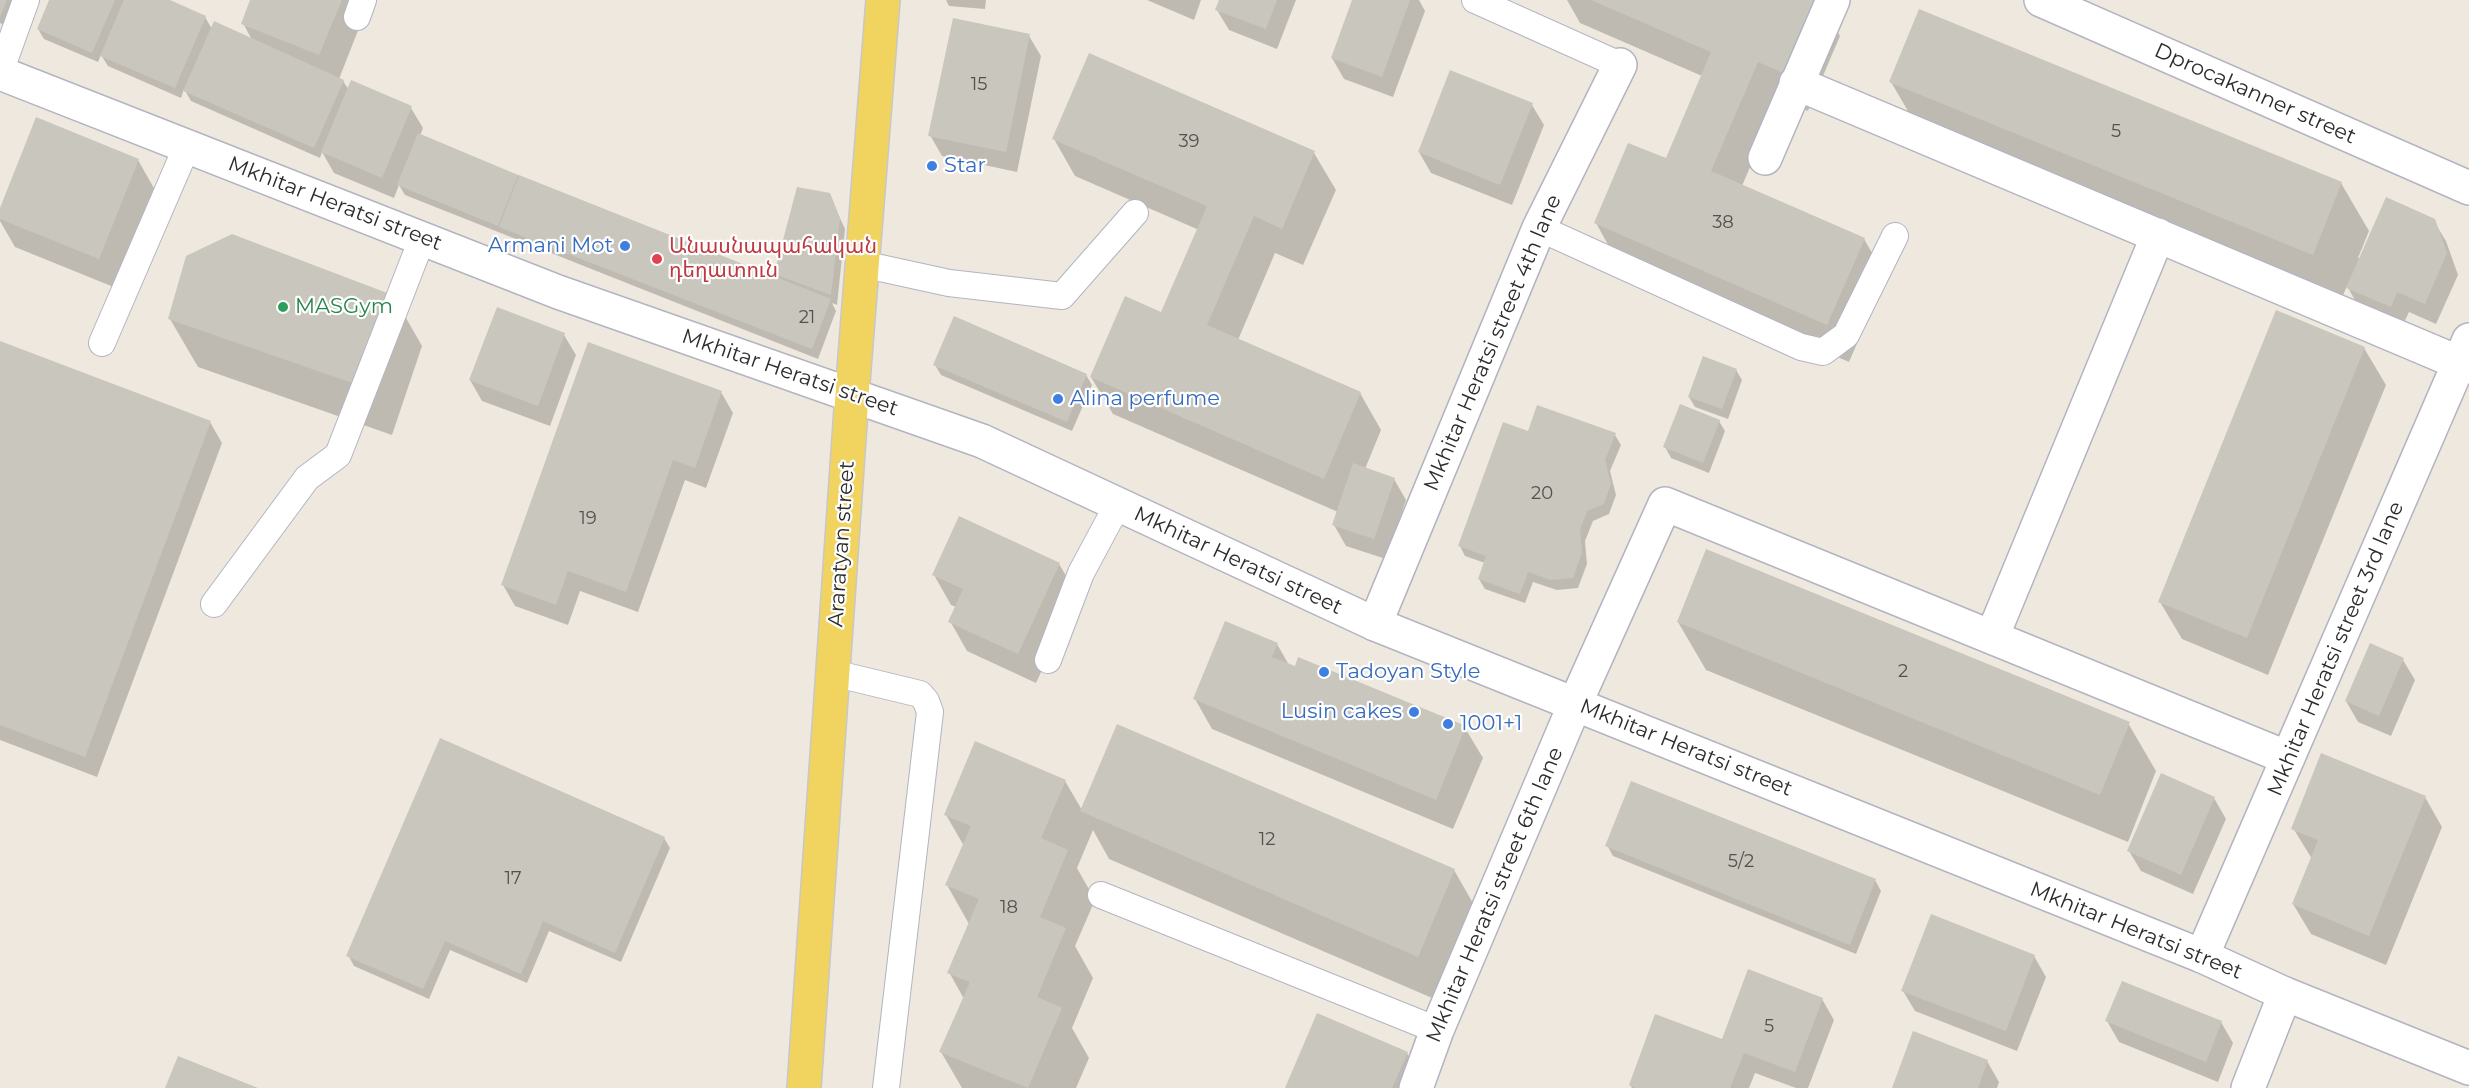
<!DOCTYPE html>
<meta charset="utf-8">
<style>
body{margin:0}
canvas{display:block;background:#eee8df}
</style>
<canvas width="2469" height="1088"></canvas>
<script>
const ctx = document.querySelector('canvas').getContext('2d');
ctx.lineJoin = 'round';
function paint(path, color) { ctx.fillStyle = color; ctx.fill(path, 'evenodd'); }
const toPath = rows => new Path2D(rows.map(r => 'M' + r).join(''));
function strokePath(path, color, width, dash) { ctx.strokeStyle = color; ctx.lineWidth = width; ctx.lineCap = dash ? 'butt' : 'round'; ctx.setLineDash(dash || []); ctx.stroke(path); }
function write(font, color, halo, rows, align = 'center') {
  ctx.font = font + ' Montserrat,"Noto Sans Armenian",sans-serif'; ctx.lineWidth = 4.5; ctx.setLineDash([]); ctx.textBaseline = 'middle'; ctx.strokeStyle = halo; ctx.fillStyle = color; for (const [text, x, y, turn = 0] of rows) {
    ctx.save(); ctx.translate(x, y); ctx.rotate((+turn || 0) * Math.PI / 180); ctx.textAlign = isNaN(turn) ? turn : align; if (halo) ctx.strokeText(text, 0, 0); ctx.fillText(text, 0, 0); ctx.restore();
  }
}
paint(toPath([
 [0,0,17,0,6,26,0,23],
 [51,0,166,0,205,17,212,29,252,40,243,23,252,0,370,0,339,79,343,81,349,90,411,108,423,128,420,136,779,280,776,274,829,194,845,229,837,305,832,303,836,311,818,359,405,195,399,185,394,198,334,173,322,152,320,158,191,101,184,89,181,98,108,66,101,55,98,62,44,39,38,29],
 [946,0,986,0,985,9,949,6],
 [1147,0,1201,0,1194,20],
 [1221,0,1296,0,1277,49,1229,30,1217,10],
 [1354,0,1419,0,1425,11,1393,97,1344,79,1332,58],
 [1567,0,1819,0,1840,36,1808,111,1779,99,1742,186,1864,239,1886,277,1849,362,1617,261,1596,223,1667,160,1702,76,1580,23],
 [1029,36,1041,56,1017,172,942,156,930,135],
 [1090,55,1314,153,1336,190,1303,265,1275,253,1238,340,1360,393,1381,430,1365,469,1394,479,1406,500,1386,559,1346,546,1334,525,1338,512,1113,414,1091,377,1162,314,1199,230,1075,176,1054,139],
 [1891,82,2341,183,2369,231,2358,258,2361,259,2433,220,2446,241,2458,275,2436,324,2409,312,2402,327,2360,309,2347,286,2340,302,1919,130],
 [1532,105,1544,125,1512,205,1431,173,1419,152],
 [138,160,155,190,116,288,15,247,0,221,0,212],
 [394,297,422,346,392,435,198,367,170,319],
 [564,335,576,355,550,426,482,401,470,380],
 [0,342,210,422,222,443,97,777,0,740],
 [2364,348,2386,385,2268,675,2182,639,2160,602],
 [935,365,1086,375,1092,385,1072,431,941,375],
 [1736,370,1742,380,1728,419,1695,407,1689,397],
 [721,392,733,413,706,488,685,480,638,612,580,591,568,625,515,606,503,585],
 [1719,421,1725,431,1709,473,1671,458,1665,447],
 [1529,433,1615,435,1621,445,1610,471,1616,495,1609,514,1593,521,1585,541,1587,564,1578,588,1557,590,1533,582,1525,603,1485,589,1479,579,1485,563,1465,556,1460,546],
 [1059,564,1077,594,1036,683,967,651,950,621,956,607,951,605,934,575],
 [1678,622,2128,723,2156,771,2128,842,1706,670],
 [1277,644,1289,665,1465,728,1483,758,1453,829,1212,729,1195,699],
 [2403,660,2415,680,2391,736,2358,722,2346,701],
 [1065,781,1082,810,1454,870,1482,919,1446,1004,1109,859,1093,830,1077,868,1095,900,1075,946,1093,978,1072,1028,1089,1058,1076,1088,962,1088,941,1052,964,999,949,972,969,924,947,885,964,846,946,815],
 [2425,797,2442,827,2386,965,2311,934,2293,904,2312,859,2293,828],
 [2214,798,2226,819,2193,894,2141,871,2129,851],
 [664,838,670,848,621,962,549,931,527,983,450,950,429,999,354,966,348,955],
 [1607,845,1875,880,1881,891,1856,954,1613,856],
 [2034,956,2046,977,2017,1051,1915,1011,1903,991],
 [1822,999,1834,1020,1808,1088,1796,1088,1755,1073,1749,1088,1632,1088,1630,1085,1722,1041],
 [2107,1021,2221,1022,2233,1043,2218,1082,2119,1042],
 [1407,1053,1427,1088,1287,1088],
 [1987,1061,1999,1082,1997,1088,1894,1088]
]), '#0003');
paint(toPath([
 [0,0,7,0,0,17],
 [49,0,115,0,92,53,37,29],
 [124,0,170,0,206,16,175,88,100,56],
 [250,0,342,0,319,55,241,24],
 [1219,0,1277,0,1266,29,1215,10],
 [1352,0,1410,0,1382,77,1331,58],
 [1591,0,1818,0,1786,74,1758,62,1711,171,1865,238,1827,325,1594,223,1628,143,1666,158,1711,52],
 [1919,9,2342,182,2313,255,1889,82],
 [953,18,1030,34,1006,152,928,136],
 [214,21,344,80,314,148,183,91],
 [1089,53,1315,151,1282,229,1254,216,1207,325,1361,392,1324,479,1090,377,1125,296,1161,312,1207,206,1052,139],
 [1450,70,1533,103,1500,185,1418,152],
 [351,80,412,106,382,178,321,152],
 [36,117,139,159,99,259,0,219,0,208],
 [418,133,518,175,498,226,397,185],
 [519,175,831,299,812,349,499,227],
 [797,187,830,193,840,218,831,295,774,274],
 [2386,197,2435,219,2447,253,2425,304,2397,292,2391,307,2346,288],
 [232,234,395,296,364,387,168,319,186,256],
 [497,307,565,333,538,406,469,380],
 [2276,310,2365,347,2247,638,2158,602],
 [954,316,1087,374,1067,422,933,365],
 [0,341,211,421,85,757,0,725],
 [588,342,722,391,695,468,673,460,626,592,568,571,556,605,501,585],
 [1703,356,1737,369,1722,409,1688,397],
 [1680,404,1720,420,1703,463,1663,447],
 [1537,405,1616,433,1605,460,1611,484,1604,504,1587,511,1580,530,1582,552,1573,578,1550,580,1528,572,1520,594,1478,579,1486,556,1458,546,1503,422,1528,431],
 [1353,463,1395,478,1374,539,1332,525],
 [959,516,1060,563,1018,654,948,622,963,589,932,575],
 [1706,549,2130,722,2100,795,1677,622],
 [1225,621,1278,643,1272,657,1295,666,1298,657,1466,726,1436,800,1193,699],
 [2370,643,2404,658,2379,716,2345,701],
 [1117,724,1455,869,1418,957,1080,811],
 [440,738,665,837,615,953,543,921,521,974,445,941,423,989,346,956],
 [975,741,1066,780,1041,838,1068,850,1040,917,1066,928,1037,997,1062,1008,1028,1088,939,1052,970,982,947,973,979,899,945,885,971,826,944,815],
 [2321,753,2426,796,2369,936,2292,904,2318,840,2291,829],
 [2161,773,2215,797,2181,875,2127,851],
 [1631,781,1876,879,1850,945,1605,846],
 [1931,914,2035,955,2006,1031,1901,991],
 [1748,969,1823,998,1795,1072,1744,1053,1730,1088,1636,1088,1629,1085,1655,1014,1722,1039],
 [2122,981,2222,1021,2206,1062,2105,1021],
 [1317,1013,1408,1052,1392,1088,1285,1088],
 [1913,1031,1988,1060,1978,1088,1892,1088],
 [178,1056,258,1088,165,1088]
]), '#c9c6bd');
const lane = toPath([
 [1475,0,1620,65],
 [357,17,363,0],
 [0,72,26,0],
 [1539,228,1801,347,1823,352,1846,335,1895,236],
 [862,264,949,283,1062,296,1135,213],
 [102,343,187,146],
 [214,604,307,478,338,455,422,239],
 [1048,660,1081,573,1118,504],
 [833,673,920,694,926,701,930,712,886,1088],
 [1101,895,1437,1030]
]);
const street = toPath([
 [2041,0,2469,188],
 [1796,83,2469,367],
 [1765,158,1833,0],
 [1375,624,1539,228,1620,65],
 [1992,637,2158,235],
 [2202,956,2469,340],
 [1416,1088,1437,1030,1575,704,1665,504,2288,758],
 [2248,1088,2285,994]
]);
const secondary = toPath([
 [0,73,558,292,982,441,1375,624,2202,956,2285,994,2469,1068]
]);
const primary = toPath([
 [804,1088,852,395,883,0]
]);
strokePath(lane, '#b2b5c0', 28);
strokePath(street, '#b2b5c0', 36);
strokePath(secondary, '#b2b5c0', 36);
strokePath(primary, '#c8c8c8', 36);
strokePath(lane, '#fff', 26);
strokePath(street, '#fff', 33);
strokePath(secondary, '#fff', 33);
strokePath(primary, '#f1d360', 33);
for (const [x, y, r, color] of [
 [932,166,6,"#3f7fe0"],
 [625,246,6,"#3f7fe0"],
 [657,259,6,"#e0444e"],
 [283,307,6,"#2e9e5b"],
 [1058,399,6,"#3f7fe0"],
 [1324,672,6,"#3f7fe0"],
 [1414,712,6,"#3f7fe0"],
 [1448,724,6,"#3f7fe0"]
]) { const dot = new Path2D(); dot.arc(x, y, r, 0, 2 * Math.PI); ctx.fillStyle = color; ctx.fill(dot); strokePath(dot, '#fff', 2); }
write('18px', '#535250', null, [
 ["15",979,85],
 ["5",2116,132],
 ["39",1189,142],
 ["38",1723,223],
 ["21",807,318],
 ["20",1542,494],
 ["19",588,519],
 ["2",1903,672],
 ["12",1267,840],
 ["5/2",1741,862],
 ["17",513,879],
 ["18",1009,908],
 ["5",1769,1027]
]);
write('21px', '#2c2c2c', '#fff', [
 ["Dprocakanner street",2255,94,24],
 ["Mkhitar Heratsi street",335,204,21],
 ["Mkhitar Heratsi street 4th lane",1493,343,-67],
 ["Mkhitar Heratsi street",790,373,19],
 ["Araratyan street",842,544,-86],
 ["Mkhitar Heratsi street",1238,561,25],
 ["Mkhitar Heratsi street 3rd lane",2336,649,-67],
 ["Mkhitar Heratsi street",1686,748,22],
 ["Mkhitar Heratsi street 6th lane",1495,895,-67],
 ["Mkhitar Heratsi street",2136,931,22]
]);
write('21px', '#366cbe', '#fff', [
 ["Star",944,166],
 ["Armani Mot",613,246,"right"],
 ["Alina perfume",1070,399],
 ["Tadoyan Style",1336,672],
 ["Lusin cakes",1402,712,"right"],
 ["1001+1",1460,724]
], 'left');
write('21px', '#be3a42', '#fff', [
 ["Անասնապահական",669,247],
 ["դեղատուն",669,271]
], 'left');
write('21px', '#27864d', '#fff', [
 ["MASGym",295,307]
], 'left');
</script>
